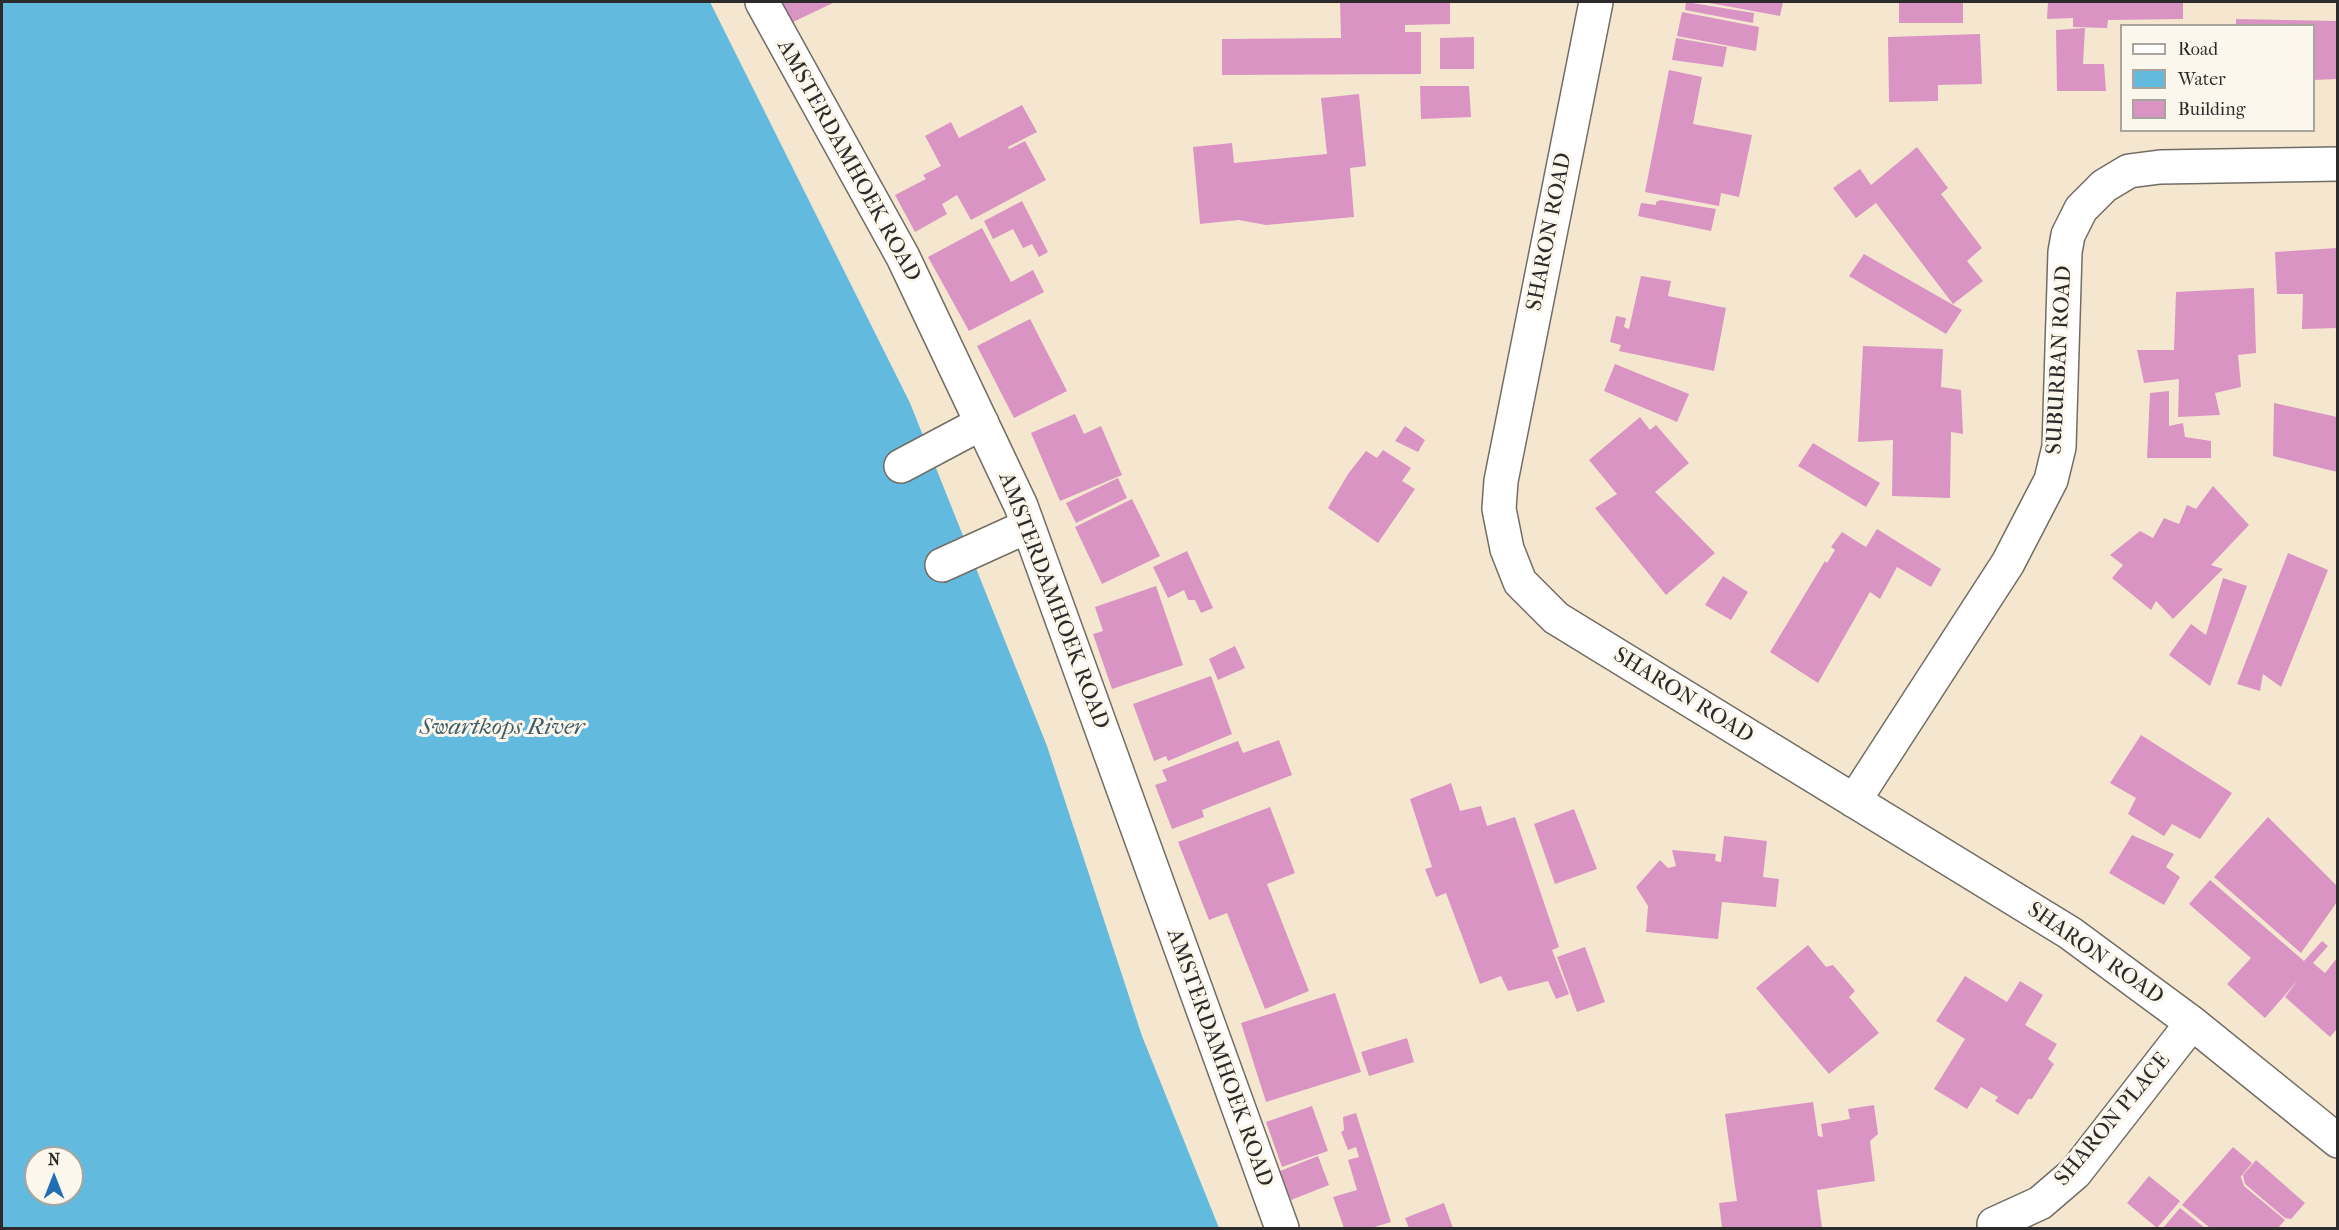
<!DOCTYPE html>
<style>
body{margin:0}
#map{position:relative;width:2339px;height:1230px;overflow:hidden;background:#f5e7cf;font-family:"IM FELL French Canon",serif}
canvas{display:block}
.frame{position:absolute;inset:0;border:3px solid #2b2b2b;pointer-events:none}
.legend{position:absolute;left:2120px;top:24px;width:195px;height:108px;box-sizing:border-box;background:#fbf7ec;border:2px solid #a8a59f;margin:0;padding:8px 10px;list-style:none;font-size:18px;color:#2b2b2b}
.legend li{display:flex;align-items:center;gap:12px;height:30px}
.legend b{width:30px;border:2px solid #a8a59f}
.north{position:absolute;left:24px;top:1146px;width:60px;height:60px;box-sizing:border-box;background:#fbf7ec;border:2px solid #a8a59f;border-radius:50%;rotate:0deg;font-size:16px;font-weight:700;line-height:24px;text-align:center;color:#2b2b2b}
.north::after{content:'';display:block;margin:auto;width:21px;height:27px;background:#1f6fb2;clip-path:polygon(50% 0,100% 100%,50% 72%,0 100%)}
</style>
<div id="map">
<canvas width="2339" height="1230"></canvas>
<div class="frame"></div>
<ul class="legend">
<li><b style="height:8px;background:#fff"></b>Road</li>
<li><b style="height:16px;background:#62bbdf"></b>Water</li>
<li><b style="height:16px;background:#d994c4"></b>Building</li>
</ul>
<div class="north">N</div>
</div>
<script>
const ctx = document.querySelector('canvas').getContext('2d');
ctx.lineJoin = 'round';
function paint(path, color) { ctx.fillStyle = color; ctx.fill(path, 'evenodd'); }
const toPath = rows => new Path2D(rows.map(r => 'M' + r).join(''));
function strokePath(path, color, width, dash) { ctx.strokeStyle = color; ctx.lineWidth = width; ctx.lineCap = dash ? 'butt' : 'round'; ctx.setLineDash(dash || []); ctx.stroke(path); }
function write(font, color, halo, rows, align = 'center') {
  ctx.font = font + ' "IM FELL French Canon",serif'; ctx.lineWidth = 6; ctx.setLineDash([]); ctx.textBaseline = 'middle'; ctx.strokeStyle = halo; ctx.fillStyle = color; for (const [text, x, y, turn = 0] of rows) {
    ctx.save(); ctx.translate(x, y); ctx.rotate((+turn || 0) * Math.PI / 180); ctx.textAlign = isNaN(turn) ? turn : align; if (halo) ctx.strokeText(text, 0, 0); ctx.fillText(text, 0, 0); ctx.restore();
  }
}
paint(toPath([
 [2,2,710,2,910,403,1047,746,1142,1036,1219,1228,2,1228],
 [36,1158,72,1158,72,1194,36,1194]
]), '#62bbdf');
paint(toPath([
 [781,2,835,2,791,23],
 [1340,2,1450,2,1450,24,1405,25,1405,32,1421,32,1421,74,1222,75,1222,39,1341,38],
 [1686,2,1754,13,1753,23,1685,10],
 [1704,2,1783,2,1780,16],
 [1899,2,1963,2,1963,23,1899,23],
 [2048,2,2183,2,2183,19,2108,20,2107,28,2073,27,2073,18,2047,19],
 [1682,12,1759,27,1756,51,1677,36],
 [2236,19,2337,21,2337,79,2314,80,2314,26,2236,26],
 [2085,28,2083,64,2104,64,2106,91,2057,91,2056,30],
 [1980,34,1982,84,1938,85,1938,101,1889,102,1888,37],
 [1474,37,1474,69,1440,69,1440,38],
 [1676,38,1727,47,1723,67,1672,60],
 [1669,70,1702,77,1693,124,1752,135,1739,197,1721,193,1719,206,1645,192],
 [1420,86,1469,86,1471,117,1421,119],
 [1359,94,1366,166,1350,168,1354,217,1266,225,1239,220,1200,224,1193,147,1232,143,1234,163,1327,154,1321,98],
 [1022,105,1037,132,1008,147,1009,149,1025,141,1046,180,971,220,957,195,942,204,947,214,915,232,895,195,926,179,923,175,941,166,925,136,951,122,959,138],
 [1917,147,1948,188,1941,194,1982,248,1967,261,1983,281,1953,304,1876,203,1856,218,1833,188,1860,169,1871,185],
 [1661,200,1716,209,1711,231,1638,216,1641,203,1656,205,1656,202],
 [1022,201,1048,252,1039,257,1032,244,1023,248,1013,229,993,239,984,221],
 [982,228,1011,282,1033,270,1044,292,969,331,928,257],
 [2337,248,2337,328,2302,329,2303,294,2277,294,2275,252],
 [1864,254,1962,310,1946,334,1849,276],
 [1641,276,1671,281,1668,296,1726,308,1714,371,1619,351,1621,345,1610,342,1616,316,1626,318,1624,327,1629,329],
 [2254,288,2256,353,2238,355,2241,387,2215,393,2220,415,2178,417,2179,379,2144,383,2137,350,2174,350,2176,292],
 [1030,319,1067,391,1014,418,977,346],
 [1863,346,1943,349,1941,387,1961,390,1963,434,1951,432,1950,498,1892,496,1893,440,1858,442],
 [1615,364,1689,394,1677,422,1604,391],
 [2169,391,2169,426,2183,423,2185,437,2211,441,2211,458,2147,458,2150,393],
 [2274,403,2337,417,2337,472,2273,456],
 [1075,414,1084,434,1101,426,1122,475,1060,501,1031,433],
 [1640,417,1650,430,1656,425,1689,463,1655,492,1715,553,1666,595,1595,508,1617,494,1589,460],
 [1405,426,1425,440,1418,452,1395,441],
 [1813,443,1880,483,1866,507,1798,466],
 [1383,450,1411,468,1402,481,1415,489,1378,543,1328,508,1348,474,1366,451,1377,458],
 [1118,478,1127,498,1076,523,1066,503],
 [2213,486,2249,525,2211,565,2223,569,2173,619,2156,601,2151,610,2112,578,2123,565,2110,555,2140,531,2153,538,2164,518,2179,524,2187,505,2196,509],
 [1132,499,1160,556,1102,584,1075,527],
 [1877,529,1941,569,1931,587,1897,567,1880,599,1870,592,1818,683,1770,652,1825,561,1827,563,1835,550,1831,547,1842,532,1866,547],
 [1187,551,1213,608,1201,613,1195,600,1188,600,1184,590,1168,598,1153,567],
 [2288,553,2328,570,2281,687,2263,674,2260,691,2237,684],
 [1723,576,1748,592,1731,620,1705,605],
 [2223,578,2247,586,2210,686,2169,655,2191,624,2206,635],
 [1156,586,1183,665,1112,689,1093,634,1103,631,1095,607],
 [1235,646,1245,668,1218,680,1209,659],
 [1211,676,1232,734,1168,761,1166,756,1154,761,1133,704],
 [2141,735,2232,793,2200,839,2172,824,2164,836,2128,814,2136,798,2110,783],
 [1279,740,1292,775,1202,810,1204,817,1172,829,1155,785,1167,781,1162,770,1238,741,1243,753],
 [1451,783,1460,811,1481,806,1487,826,1515,817,1559,947,1552,950,1569,994,1556,999,1548,981,1508,991,1501,976,1480,984,1446,893,1436,897,1425,869,1432,867,1410,799],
 [1270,807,1295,873,1267,884,1309,991,1265,1009,1227,913,1209,920,1178,842],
 [1574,809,1597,869,1555,884,1534,824],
 [2268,817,2337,886,2337,902,2301,953,2214,877],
 [2132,835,2174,854,2166,867,2180,877,2164,905,2109,873],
 [1724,836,1767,841,1763,877,1779,879,1776,907,1722,902,1718,939,1646,932,1648,906,1636,887,1660,860,1668,868,1676,866,1672,850,1716,854,1715,861,1721,862],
 [2210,880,2304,961,2322,941,2328,946,2313,963,2325,973,2337,958,2337,1029,2330,1037,2285,997,2298,980,2265,1018,2227,984,2251,958,2189,904],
 [1808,945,1826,967,1833,965,1855,991,1849,997,1879,1033,1829,1074,1756,988],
 [1585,947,1605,1002,1577,1012,1557,957],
 [1965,976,2007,1002,2020,981,2043,995,2025,1025,2057,1044,2048,1059,2054,1064,2032,1099,2028,1099,2018,1115,1995,1101,1998,1097,1981,1087,1967,1109,1934,1089,1965,1039,1936,1021],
 [1335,993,1361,1072,1266,1102,1241,1023],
 [1407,1038,1414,1062,1369,1076,1361,1052],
 [1813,1102,1818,1136,1823,1137,1821,1124,1850,1119,1848,1109,1874,1105,1878,1134,1870,1141,1875,1181,1817,1190,1822,1228,1722,1228,1719,1203,1737,1201,1725,1114],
 [1312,1106,1328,1151,1282,1167,1266,1122],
 [1356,1113,1391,1222,1371,1228,1344,1228,1333,1197,1357,1190,1348,1160,1359,1157,1356,1147,1348,1150,1341,1132,1344,1130,1343,1117],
 [2233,1147,2252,1163,2239,1179,2241,1177,2244,1186,2285,1220,2278,1228,2210,1228,2182,1205],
 [1318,1156,1329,1185,1291,1200,1280,1171],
 [2256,1160,2305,1203,2291,1219,2285,1218,2245,1184,2243,1175],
 [2149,1176,2180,1201,2157,1228,2127,1203],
 [1444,1203,1453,1228,1409,1228,1405,1218],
 [2180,1208,2205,1228,2163,1228]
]), '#d994c4');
const minor = toPath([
 [762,2,903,257,1021,506,1282,1228],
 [1596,2,1501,481,1499,509,1507,549,1520,582,1556,618,2070,933,2192,1023,2338,1141],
 [901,466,982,423],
 [942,565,1028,526],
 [1854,801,2008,563,2051,480,2059,447,2065,252,2068,235,2081,209,2104,186,2129,171,2160,167,2338,164],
 [1994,1224,2040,1203,2075,1173,2192,1023]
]);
strokePath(minor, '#726d64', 36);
strokePath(minor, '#fff', 33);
write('22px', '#2b2b2b', '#fbf7ec', [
 ["AMSTERDAMHOEK ROAD",848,161,61],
 ["SHARON ROAD",1550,232,-79],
 ["SUBURBAN ROAD",2060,360,-87],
 ["AMSTERDAMHOEK ROAD",1053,601,69],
 ["SHARON ROAD",1683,696,32],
 ["SHARON ROAD",2095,954,35],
 ["AMSTERDAMHOEK ROAD",1219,1058,70],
 ["SHARON PLACE",2113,1120,-50]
]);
write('italic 24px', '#3e5d6a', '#fbf7ec', [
 ["Swartkops River",502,728]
]);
</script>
